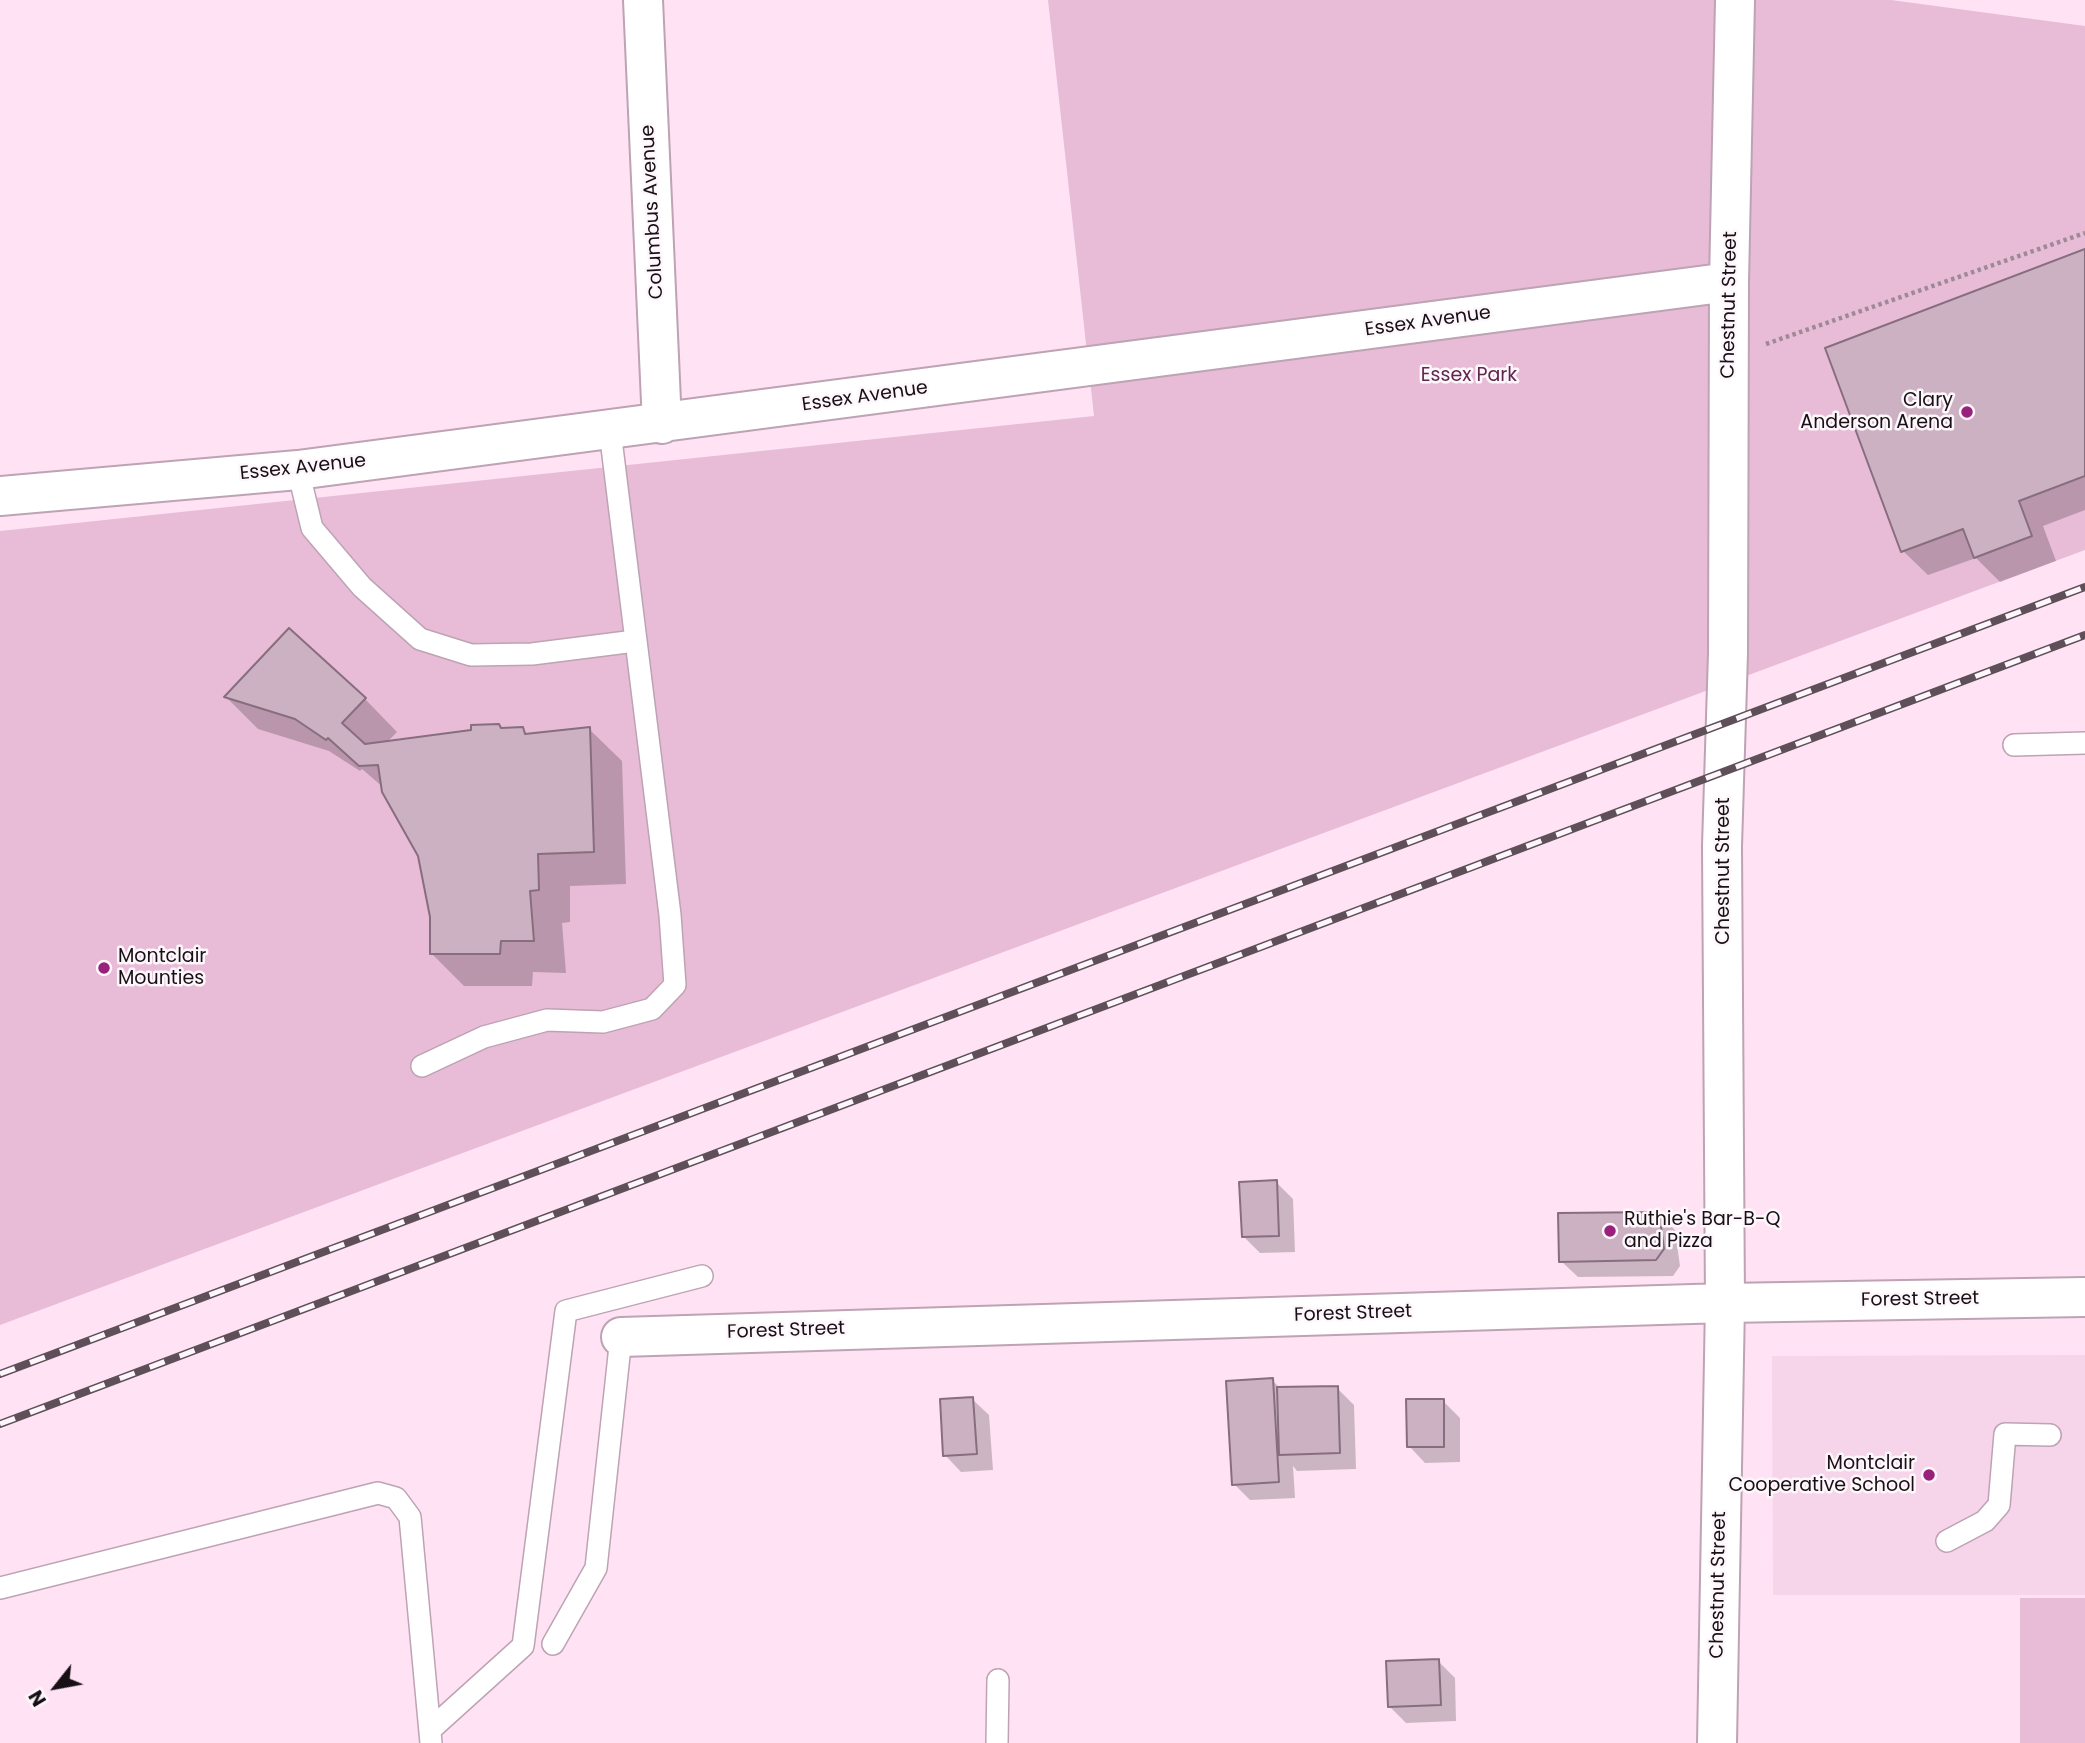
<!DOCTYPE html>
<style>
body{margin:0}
#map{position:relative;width:2085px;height:1743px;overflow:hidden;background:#ffe3f4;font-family:Poppins,sans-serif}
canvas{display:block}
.north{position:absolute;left:21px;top:1652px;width:70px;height:70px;-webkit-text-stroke:5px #fdf7fb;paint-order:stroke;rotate:239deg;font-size:19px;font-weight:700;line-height:28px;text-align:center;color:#191016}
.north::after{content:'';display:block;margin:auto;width:24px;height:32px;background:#191016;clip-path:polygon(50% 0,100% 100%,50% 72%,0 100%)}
</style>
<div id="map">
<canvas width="2085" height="1743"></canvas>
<div class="north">N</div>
</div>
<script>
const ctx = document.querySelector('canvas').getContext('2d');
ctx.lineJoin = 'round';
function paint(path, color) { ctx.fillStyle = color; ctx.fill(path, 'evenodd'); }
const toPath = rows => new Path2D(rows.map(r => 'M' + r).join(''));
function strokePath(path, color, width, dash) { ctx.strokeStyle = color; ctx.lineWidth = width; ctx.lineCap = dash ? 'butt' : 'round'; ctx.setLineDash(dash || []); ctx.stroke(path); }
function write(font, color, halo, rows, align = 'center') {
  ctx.font = font + ' Poppins,sans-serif'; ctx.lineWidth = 5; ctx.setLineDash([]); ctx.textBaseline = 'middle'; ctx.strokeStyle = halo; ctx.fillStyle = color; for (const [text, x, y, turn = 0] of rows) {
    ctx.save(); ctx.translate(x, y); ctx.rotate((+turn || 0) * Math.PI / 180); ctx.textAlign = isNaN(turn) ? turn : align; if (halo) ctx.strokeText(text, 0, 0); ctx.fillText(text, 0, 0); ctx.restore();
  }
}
paint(toPath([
 [2085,1355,2085,1595,1773,1595,1772,1356]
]), '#f6d4ea');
paint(toPath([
 [1048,0,1891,0,2085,26,2085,550,0,1325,0,531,1094,416],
 [2020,1598,2085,1598,2085,1743,2020,1743]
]), '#e8bcd7');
paint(toPath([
 [2085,251,2085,510,2043,526,2056,561,2000,582,1976,558,1928,575,1903,551],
 [226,697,365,699,397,732,386,743,498,725,503,730,523,729,529,736,589,729,622,761,626,884,570,886,570,922,562,923,566,973,533,972,532,986,464,986,432,954,432,916,420,855,384,788,362,769,360,771,329,751,258,729],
 [1276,1182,1293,1199,1295,1252,1260,1253,1244,1237],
 [1658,1214,1675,1230,1680,1266,1673,1276,1578,1277,1561,1261],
 [1272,1380,1281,1389,1337,1388,1354,1405,1356,1469,1297,1471,1293,1466,1295,1498,1250,1500,1234,1484],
 [972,1399,989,1415,993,1470,961,1472,945,1455],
 [1443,1401,1460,1418,1460,1462,1425,1463,1409,1446],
 [1438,1661,1455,1678,1456,1721,1406,1723,1389,1706]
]), '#0003');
const building = toPath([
 [2085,249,2085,476,2019,501,2032,536,1974,558,1963,529,1901,552,1825,348,2085,249],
 [289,628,366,698,342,723,365,744,471,730,471,725,499,724,501,728,523,727,525,734,590,727,594,852,538,854,539,890,530,891,534,941,501,941,500,954,430,954,430,917,418,856,382,792,378,765,359,766,328,738,326,740,295,719,224,697,289,628],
 [1277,1180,1279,1236,1242,1237,1239,1182,1277,1180],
 [1659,1212,1664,1249,1656,1260,1559,1262,1558,1213,1659,1212],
 [1273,1378,1279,1482,1232,1485,1226,1381,1273,1378],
 [1338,1386,1340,1453,1279,1455,1277,1387,1338,1386],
 [973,1397,977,1454,943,1456,940,1399,973,1397],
 [1406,1399,1444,1399,1444,1447,1407,1447,1406,1399],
 [1439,1659,1441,1705,1388,1707,1386,1661,1439,1659]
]);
paint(building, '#ccb1c2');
strokePath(building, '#876e7e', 2);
const service = toPath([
 [298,470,312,528,362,587,420,639,471,655,532,654,635,641],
 [2014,745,2085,743],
 [422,1066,484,1037,547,1020,603,1022,652,1009,675,985,670,915,610,431],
 [1947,1541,1985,1521,1999,1505,2005,1434,2050,1435],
 [0,1588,378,1493,396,1498,410,1517,431,1743],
 [553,1644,596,1568,621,1337],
 [430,1730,523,1646,566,1311,702,1276],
 [997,1743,998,1680]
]);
const minor = toPath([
 [643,0,662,424],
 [0,496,298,470,1729,282],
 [621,1337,1725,1303,2085,1297],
 [1717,1743,1725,1303,1722,846,1728,653,1729,282,1735,0]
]);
strokePath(service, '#bda3b3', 24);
strokePath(minor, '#bda3b3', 42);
strokePath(toPath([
 [1766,344,2085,233]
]), '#9e8a96', 4.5, [3.5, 3.5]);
strokePath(service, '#fff', 21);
strokePath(minor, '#fff', 38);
const rail = toPath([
 [0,1374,2085,587],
 [0,1424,2085,635]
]);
strokePath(rail, '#5e4f58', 8);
strokePath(rail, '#fdf7fb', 5, [16]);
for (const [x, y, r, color] of [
 [1967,412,7,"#9a217b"],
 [104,968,7,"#9a217b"],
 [1610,1231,7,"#9a217b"],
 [1929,1475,7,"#9a217b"]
]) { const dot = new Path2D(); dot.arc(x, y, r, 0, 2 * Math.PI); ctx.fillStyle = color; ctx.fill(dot); strokePath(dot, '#fdf7fb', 2.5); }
write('19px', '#191016', '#fdf7fb', [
 ["Columbus Avenue",653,212,-93],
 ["Chestnut Street",1730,305,-89],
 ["Essex Avenue",1428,322,-8],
 ["Essex Avenue",865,397,-8],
 ["Essex Avenue",303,468,-6],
 ["Chestnut Street",1724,871,-90],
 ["Forest Street",1920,1300,-1],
 ["Forest Street",1353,1314,-2],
 ["Forest Street",786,1331,-2],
 ["Chestnut Street",1719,1585,-89]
]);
write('19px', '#5e264d', '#fdf7fb', [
 ["Essex Park",1469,376]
]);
write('19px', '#191016', '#fdf7fb', [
 ["Clary",1953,401],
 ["Anderson Arena",1953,423],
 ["Montclair",118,957,"left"],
 ["Mounties",118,979,"left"],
 ["Ruthie's Bar-B-Q",1624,1220,"left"],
 ["and Pizza",1624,1242,"left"],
 ["Montclair",1915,1464],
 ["Cooperative School",1915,1486]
], 'right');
</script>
